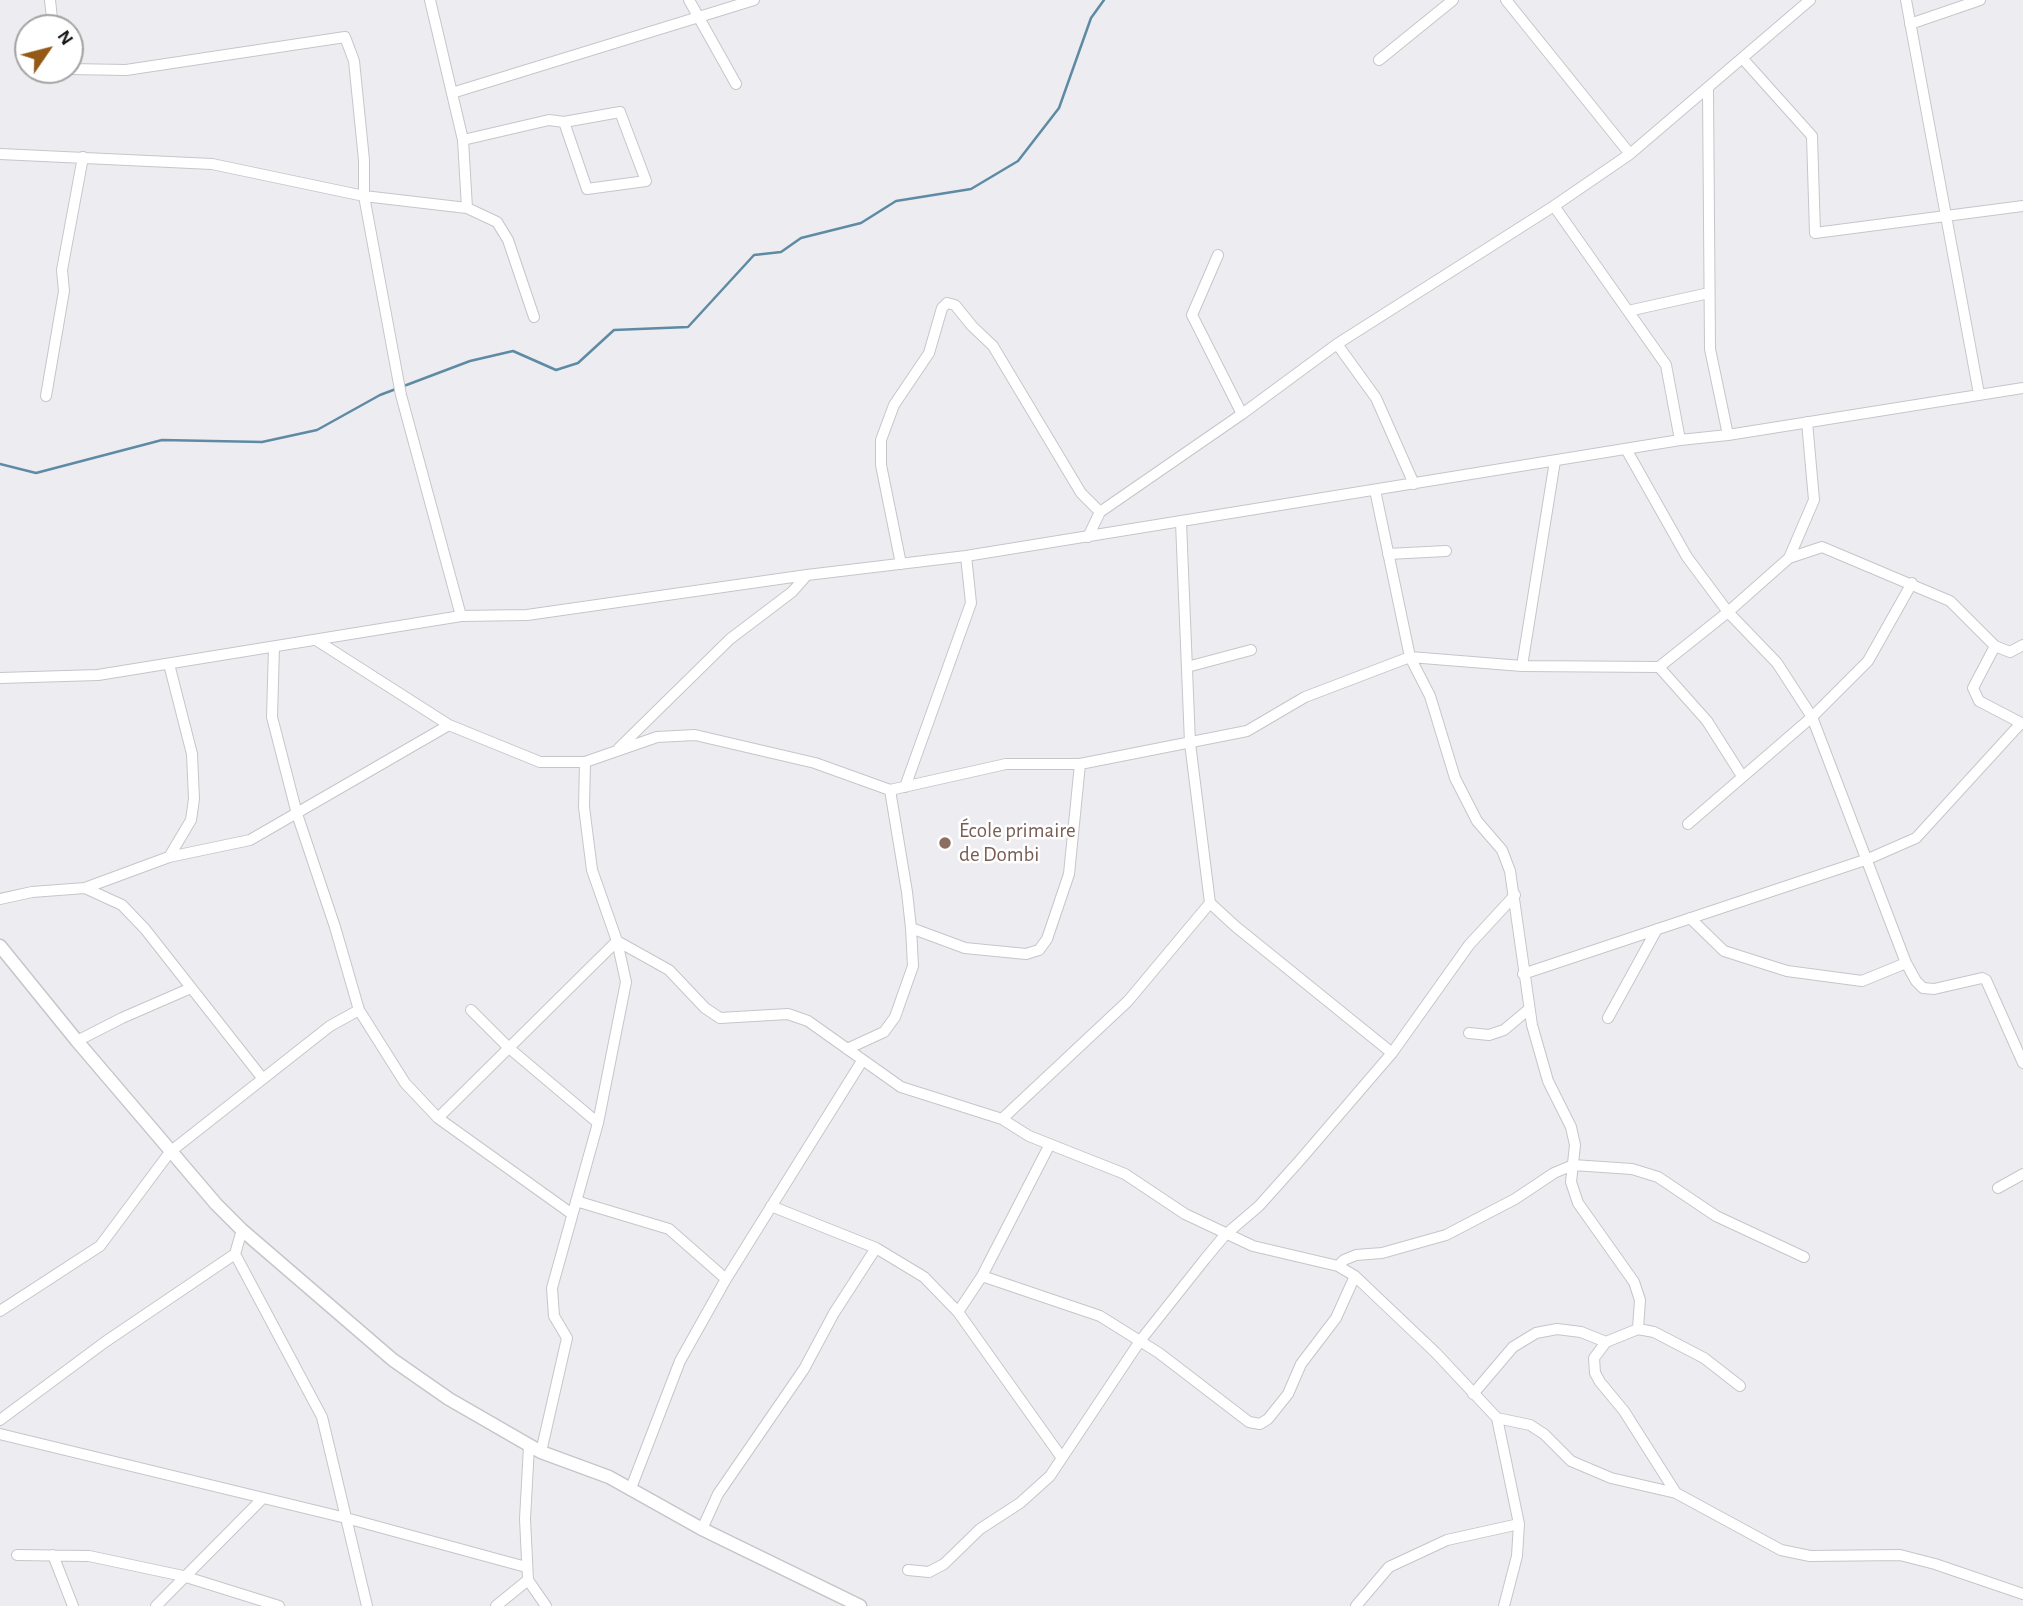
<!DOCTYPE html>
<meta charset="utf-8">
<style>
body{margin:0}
#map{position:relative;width:2023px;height:1606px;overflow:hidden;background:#ededf1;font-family:"Alegreya Sans",sans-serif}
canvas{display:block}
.north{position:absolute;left:14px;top:14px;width:70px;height:70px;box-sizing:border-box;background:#fff;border:2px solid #a3a3a4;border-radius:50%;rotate:55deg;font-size:19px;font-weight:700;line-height:28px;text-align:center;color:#19191b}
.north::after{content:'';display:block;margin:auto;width:24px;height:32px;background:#945917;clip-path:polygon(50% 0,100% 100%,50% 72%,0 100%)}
</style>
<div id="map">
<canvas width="2023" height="1606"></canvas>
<div class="north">N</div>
</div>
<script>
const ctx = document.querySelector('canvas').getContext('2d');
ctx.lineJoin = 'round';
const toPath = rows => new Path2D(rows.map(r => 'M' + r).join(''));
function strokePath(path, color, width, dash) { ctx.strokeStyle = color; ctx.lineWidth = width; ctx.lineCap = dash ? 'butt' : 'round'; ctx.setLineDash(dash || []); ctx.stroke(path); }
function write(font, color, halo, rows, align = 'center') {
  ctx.font = font + ' "Alegreya Sans",sans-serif'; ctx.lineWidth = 5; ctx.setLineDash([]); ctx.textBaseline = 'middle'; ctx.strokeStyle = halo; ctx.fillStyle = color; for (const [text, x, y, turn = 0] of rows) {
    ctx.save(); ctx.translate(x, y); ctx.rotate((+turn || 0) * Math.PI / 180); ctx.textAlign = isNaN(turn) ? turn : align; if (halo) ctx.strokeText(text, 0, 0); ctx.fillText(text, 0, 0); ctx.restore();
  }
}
strokePath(toPath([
 [0,464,36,473,162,440,262,442,317,430,380,395,470,361,513,351,556,370,578,363,614,330,688,327,754,255,781,252,801,238,861,223,896,201,971,189,1018,161,1059,108,1091,18,1104,0]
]), '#5e8aa4', 2.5);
const minor = toPath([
 [50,0,53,28],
 [430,0,463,140,467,208],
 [689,0,736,84],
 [1506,0,1630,154],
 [1906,0,1979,394],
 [1910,24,1980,0],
 [1743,59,1812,136,1815,233,2023,206],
 [1379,60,1453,0],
 [70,69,126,70,345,37,354,61,364,160,364,196,401,395,461,616],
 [1708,90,1710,349,1728,435],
 [452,93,754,0],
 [463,140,549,120,564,122,587,189,646,181,620,112,564,122],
 [0,154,212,164,364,196,467,208,497,222,508,240,534,317],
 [1554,206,1666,365,1680,440],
 [1218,255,1192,315,1242,414],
 [1628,311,1709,293],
 [1337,344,1376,398,1414,484],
 [46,396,64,291,62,270,83,157],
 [1626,449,1687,557,1728,612,1777,663,1812,717,1906,963,1916,981,1923,988,1934,989,1982,978,1986,980,2023,1063],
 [1375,490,1410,657,1430,696,1455,778,1477,821,1502,850,1510,871,1532,1025,1548,1081,1571,1127,1575,1145,1571,1182,1578,1203,1634,1282,1640,1300,1638,1329],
 [1181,522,1190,743,1210,903,1235,926,1392,1053],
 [1088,537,1100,512,1242,414,1337,344,1554,206,1630,154,1810,0],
 [1388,554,1446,551],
 [1789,558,1814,500,1807,422],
 [901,564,881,465,881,440,894,405,929,353,942,308,947,303,955,305,972,326,993,346,1081,493,1100,512],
 [316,640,449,725,540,762,585,762,657,737,695,735,815,763,890,790,1006,764,1080,764,1247,731,1305,697,1410,657,1522,666,1659,667,1728,612,1789,558,1822,547,1950,601,1995,646,2010,652,2023,645],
 [1995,646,1973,688,1979,701,2023,724],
 [274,647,272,717,297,814,335,927,359,1010,405,1083,438,1118,572,1214],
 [1522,666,1555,461],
 [1187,667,1251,650],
 [1659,667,1707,721,1742,776],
 [0,678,98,675,461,616,527,615,807,575,966,556,1680,440,1728,435,2023,388],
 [619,748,730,639,792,592,807,575],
 [905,787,971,603,966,556],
 [890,790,907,892,911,928,965,948,1026,954,1039,950,1047,939,1069,874,1080,764],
 [1688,824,1812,717,1868,661,1912,583],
 [169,857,191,820,194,799,192,754,169,664],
 [85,888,122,905,145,929,263,1079],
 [0,899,32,892,85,888,169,857,250,840,449,725],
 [1690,918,1724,951,1787,971,1862,981,1906,963],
 [1523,974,1868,859,1916,838,2021,723],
 [471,1010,509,1048,598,1123],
 [1608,1018,1657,929],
 [1469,1033,1489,1035,1504,1030,1529,1009],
 [77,1041,122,1018,191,988],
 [847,1049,884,1032,895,1017,913,966,911,928],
 [438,1118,617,941,669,970,705,1008,720,1018,788,1014,808,1021,901,1087,1002,1119,1029,1136,1125,1174,1185,1214,1253,1246,1338,1266,1355,1276,1435,1352,1497,1418,1530,1425,1544,1434,1571,1461,1611,1478,1676,1493,1781,1550,1810,1556,1900,1555,1935,1564,2023,1594],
 [1002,1119,1128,1001,1210,903],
 [1998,1188,2023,1174],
 [576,1201,669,1229,726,1279],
 [771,1206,876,1248,924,1277,958,1312,1062,1458],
 [242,1230,235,1254,322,1417,367,1606],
 [1338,1266,1344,1260,1356,1255,1382,1253,1446,1235,1515,1199,1554,1173,1573,1165,1632,1169,1658,1177,1716,1216,1804,1257],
 [982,1276,1100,1316,1159,1353,1249,1422,1260,1424,1268,1419,1288,1394,1301,1364,1336,1318,1355,1276],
 [0,1311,100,1246,170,1152,330,1026,359,1010],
 [958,1312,982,1276,1050,1144],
 [1473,1394,1513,1347,1536,1333,1557,1329,1581,1332,1606,1342],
 [1497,1418,1519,1524,1517,1556,1504,1606],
 [0,1420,105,1342,235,1254],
 [0,1434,346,1518,526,1567],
 [541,1452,567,1338,554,1316,552,1288,598,1123,626,982,617,941,592,870,584,807,585,762],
 [631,1488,680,1361,726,1279,862,1061],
 [1676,1493,1624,1411,1600,1382,1595,1373,1594,1358,1606,1342,1638,1329,1654,1332,1704,1358,1740,1386],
 [702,1529,718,1494,804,1369,834,1313,876,1248],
 [17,1555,89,1556,183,1576,279,1606],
 [53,1555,73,1606],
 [908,1570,929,1572,944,1564,980,1529,1020,1503,1050,1476,1140,1341,1205,1259,1225,1235,1259,1206,1301,1159,1392,1053,1469,945,1515,895],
 [528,1580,546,1606],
 [156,1606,263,1498],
 [496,1606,528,1580,525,1519,529,1446],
 [1356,1606,1389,1567,1447,1540,1519,1524]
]);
const major = toPath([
 [0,946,77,1041,216,1204,242,1230,393,1360,449,1399,541,1452,609,1477,702,1529,860,1606]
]);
strokePath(minor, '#c6c6ca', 12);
strokePath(major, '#c6c6ca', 15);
strokePath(minor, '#fff', 10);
strokePath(major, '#fff', 12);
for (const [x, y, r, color] of [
 [945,843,7,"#8d6e63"]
]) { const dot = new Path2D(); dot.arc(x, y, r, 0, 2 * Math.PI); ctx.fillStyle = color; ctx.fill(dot); strokePath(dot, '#fff', 2.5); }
write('21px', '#785e54', '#fff', [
 ["École primaire",959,831],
 ["de Dombi",959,855]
], 'left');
</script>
